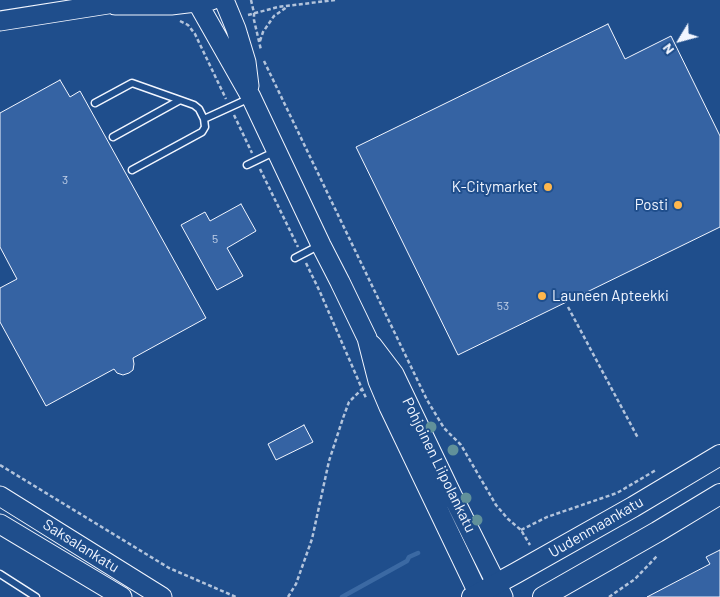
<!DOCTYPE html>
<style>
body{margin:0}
#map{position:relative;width:720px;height:597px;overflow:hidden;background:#1f4e8c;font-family:Barlow,sans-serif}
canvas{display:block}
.north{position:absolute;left:655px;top:15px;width:50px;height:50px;-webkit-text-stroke:4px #1f4e8c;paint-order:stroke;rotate:233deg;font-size:14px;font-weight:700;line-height:20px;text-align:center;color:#f2f6ff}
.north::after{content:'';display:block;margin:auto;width:18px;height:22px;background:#f2f6ff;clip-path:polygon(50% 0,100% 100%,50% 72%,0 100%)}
</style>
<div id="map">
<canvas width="720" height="597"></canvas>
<div class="north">N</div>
</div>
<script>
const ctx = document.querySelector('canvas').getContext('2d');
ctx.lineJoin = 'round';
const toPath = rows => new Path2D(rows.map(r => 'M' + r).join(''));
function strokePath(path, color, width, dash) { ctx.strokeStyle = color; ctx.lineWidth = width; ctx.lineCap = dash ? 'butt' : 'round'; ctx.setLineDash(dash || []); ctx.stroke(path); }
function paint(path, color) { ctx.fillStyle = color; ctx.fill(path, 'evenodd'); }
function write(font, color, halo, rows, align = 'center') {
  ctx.font = font + ' Barlow,sans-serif'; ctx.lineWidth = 4; ctx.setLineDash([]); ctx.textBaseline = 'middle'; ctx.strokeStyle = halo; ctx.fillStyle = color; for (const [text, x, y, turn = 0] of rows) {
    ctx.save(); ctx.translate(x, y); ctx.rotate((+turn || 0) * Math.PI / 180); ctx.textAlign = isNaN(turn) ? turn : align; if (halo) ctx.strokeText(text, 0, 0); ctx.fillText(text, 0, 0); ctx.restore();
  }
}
strokePath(toPath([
 [342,597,407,561,409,557,418,553]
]), '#3b69a3', 4.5);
const building = toPath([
 [608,24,625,59,671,36,720,136,720,227,458,355,356,147,608,24],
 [60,80,70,97,80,91,206,318,133,358,134,364,133,370,129,373,123,375,117,373,114,369,46,406,0,322,0,288,17,279,0,247,0,113,60,80],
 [241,204,256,231,227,248,243,276,217,290,181,225,205,212,210,221,241,204],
 [304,425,313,442,276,460,268,444,304,425],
 [720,550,720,597,647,597,710,564,706,557,720,550]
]);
paint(building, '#3563a3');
strokePath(building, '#f2f6ff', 1);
const lane = toPath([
 [95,103,132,83,180,100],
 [204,119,250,98],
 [113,137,180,100,194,105,199,109,204,119,205,127,202,132,132,170],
 [247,165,276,151],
 [295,258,320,245],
 [0,574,36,597]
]);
const secondary = toPath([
 [196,0,251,97,321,245,340,282,367,338,378,381,389,407,480,597],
 [224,0,236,29,246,62,249,86],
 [115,5,171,5,212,0],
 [0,21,108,4,126,0],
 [372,345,394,374,452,495,503,597],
 [0,496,162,597],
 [0,524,122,597]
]);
const primary = toPath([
 [472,597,516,573,633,507,720,455],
 [543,597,657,532,720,494]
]);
strokePath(lane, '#f2f6ff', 9);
strokePath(secondary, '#f2f6ff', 21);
strokePath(primary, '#f2f6ff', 22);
strokePath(toPath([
 [251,0,254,13,254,20,261,50],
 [248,15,278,7,335,0],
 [180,21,188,25,195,34,226,99],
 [260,41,263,32,274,16,287,7],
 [264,61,427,400,444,428,461,445,496,505,508,519,521,530,530,545],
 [234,115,252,153],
 [260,169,298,247],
 [306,263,320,292,366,398],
 [568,307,638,438],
 [0,465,169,568,236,597],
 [521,530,547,517,617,493,656,470],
 [288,597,296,584,312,539,329,461,343,418,349,402,362,389],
 [609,597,635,579,657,556]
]), '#b3c4dc', 2.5, [4, 2.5]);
strokePath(lane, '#1f4e8c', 6);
strokePath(secondary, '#1f4e8c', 19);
strokePath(primary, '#1f4e8c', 20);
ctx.fillStyle = '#61919a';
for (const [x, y] of [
 [431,427],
 [453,450],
 [466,498],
 [477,520]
]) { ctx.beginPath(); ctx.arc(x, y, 5.5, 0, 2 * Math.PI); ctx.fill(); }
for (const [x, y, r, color] of [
 [548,187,5,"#ffb74d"],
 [678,205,5,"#ffb74d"],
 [542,296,5,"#ffb74d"]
]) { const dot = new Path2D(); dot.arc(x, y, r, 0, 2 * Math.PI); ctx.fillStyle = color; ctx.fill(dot); strokePath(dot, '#1f4e8c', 2); }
write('12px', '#c3d1e8', null, [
 ["3",65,180],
 ["5",215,239],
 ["53",503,306]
]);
write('15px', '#f2f6ff', '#1f4e8c', [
 ["K-Citymarket",538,187],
 ["Posti",668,205],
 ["Launeen Apteekki",552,296,"left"]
], 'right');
write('15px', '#f2f6ff', '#1f4e8c', [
 ["Pohjoinen Liipolankatu",439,465,64],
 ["Uudenmaankatu",596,527,-30],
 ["Saksalankatu",81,546,32]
]);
</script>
